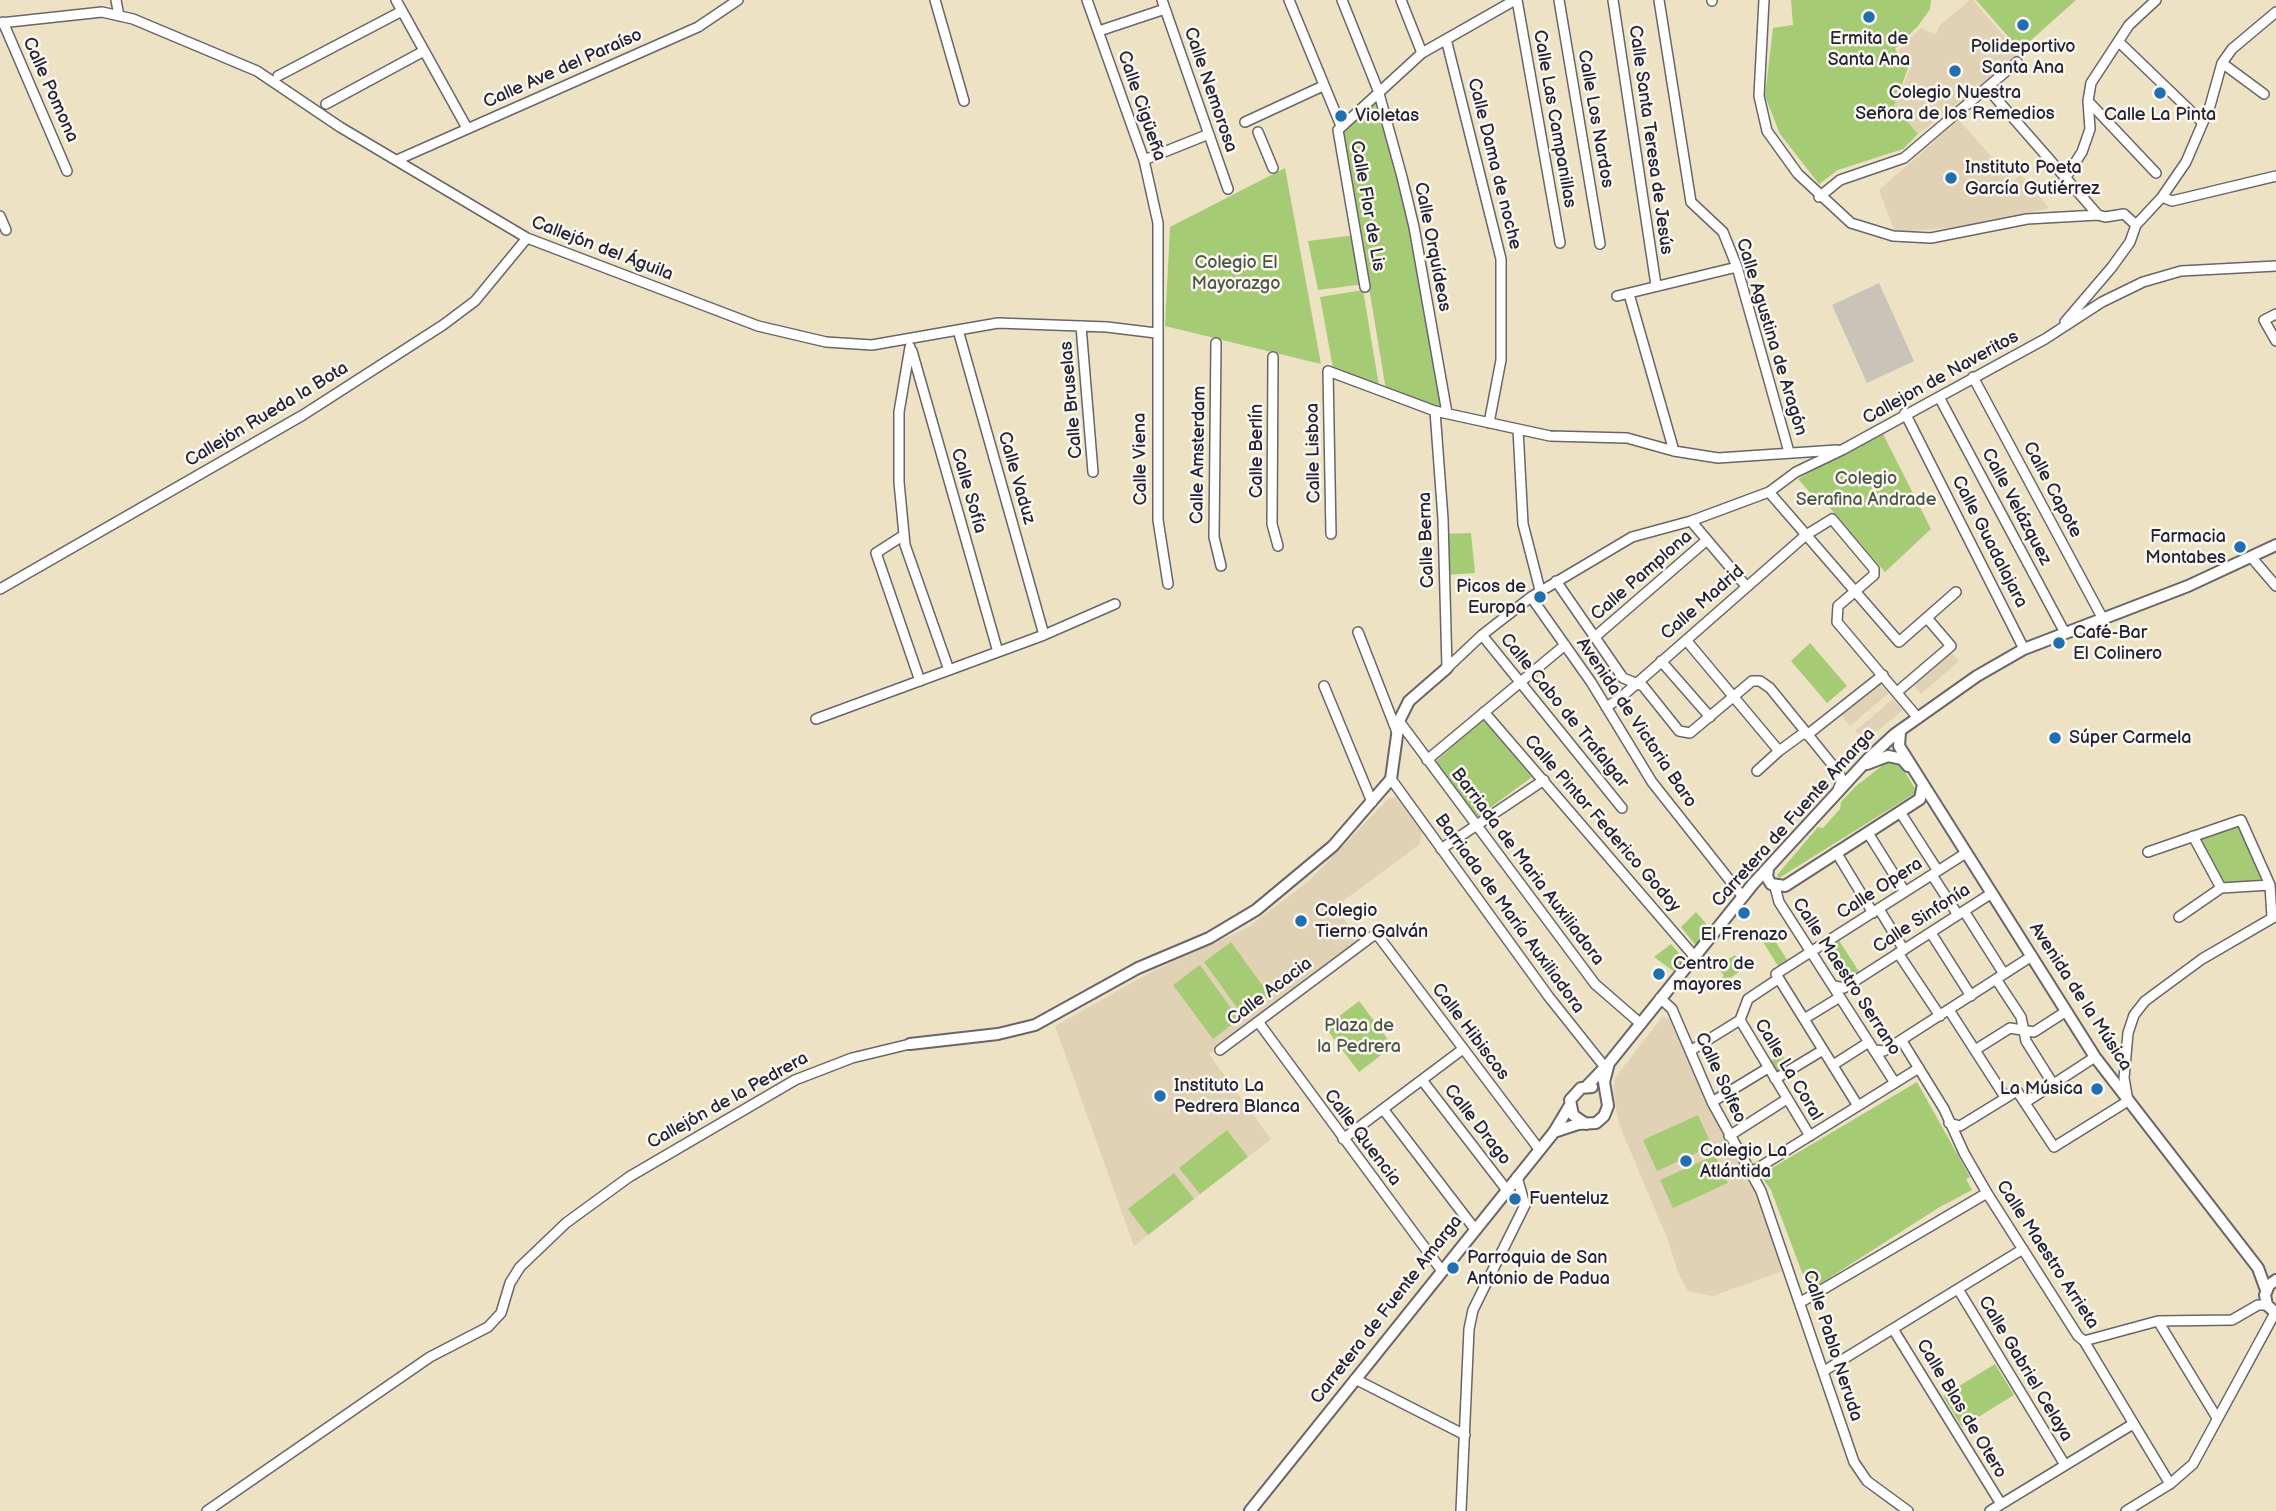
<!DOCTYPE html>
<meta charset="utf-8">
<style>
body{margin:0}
canvas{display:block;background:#ede2c3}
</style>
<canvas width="2276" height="1511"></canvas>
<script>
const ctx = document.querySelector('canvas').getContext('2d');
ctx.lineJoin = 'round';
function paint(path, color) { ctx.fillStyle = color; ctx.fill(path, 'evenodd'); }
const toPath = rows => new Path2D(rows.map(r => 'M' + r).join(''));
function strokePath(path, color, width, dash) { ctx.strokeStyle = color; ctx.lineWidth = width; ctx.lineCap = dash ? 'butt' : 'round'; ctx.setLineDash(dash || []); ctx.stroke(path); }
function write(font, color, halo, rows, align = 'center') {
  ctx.font = font + ' "Balsamiq Sans",sans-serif'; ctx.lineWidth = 5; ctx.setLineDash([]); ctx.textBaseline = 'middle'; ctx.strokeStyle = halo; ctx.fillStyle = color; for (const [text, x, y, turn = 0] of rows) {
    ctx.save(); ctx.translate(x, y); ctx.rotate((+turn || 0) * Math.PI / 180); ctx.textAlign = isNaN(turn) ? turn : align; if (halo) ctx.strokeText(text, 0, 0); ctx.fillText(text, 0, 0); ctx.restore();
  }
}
paint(toPath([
 [1970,0,1973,0,2020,55,1918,134,1894,106,1912,65,1898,51,1921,28,1935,35,1940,25],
 [1959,120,2013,181,2021,175,2049,208,1975,226,1895,232,1879,190],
 [1950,651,1959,661,1921,694,1912,684],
 [1880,683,1889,693,1850,726,1841,715],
 [1893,699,1903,710,1864,742,1855,731],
 [1396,797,1422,832,1419,845,1343,901,1340,914,1360,939,1209,1054,1271,1139,1134,1246,1055,1026,1151,972,1247,928,1310,880,1388,799],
 [1662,1017,1669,1018,1721,1129,1754,1188,1783,1271,1713,1296,1688,1291,1678,1272,1667,1238,1619,1124,1613,1092,1615,1078]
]), '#e1d2b5');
paint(toPath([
 [1879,283,1914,361,1867,383,1832,305]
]), '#c9c3b8');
paint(toPath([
 [1791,0,1931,0,1930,9,1918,26,1895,49,1908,68,1894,106,1918,134,1903,149,1838,170,1819,184,1780,134,1765,96,1773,28,1793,25],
 [1976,0,2076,0,2020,50],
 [1378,99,1415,250,1442,409,1386,390,1343,131],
 [1285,168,1321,364,1165,326,1170,227],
 [1356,235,1365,284,1318,290,1308,241],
 [1363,290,1379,386,1333,368,1320,297],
 [1881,430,1931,529,1885,572,1830,508,1821,505,1798,479],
 [1471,533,1475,573,1444,575,1443,534],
 [1810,643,1847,686,1827,703,1791,661],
 [1483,720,1532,777,1476,818,1435,762],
 [1887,762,1901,765,1917,792,1779,878,1777,875,1818,827,1823,828,1840,809,1841,802,1856,786],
 [2238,824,2265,881,2224,883,2198,839],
 [1696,912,1710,928,1697,947,1681,927],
 [1771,934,1787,960,1778,966,1760,937],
 [1838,939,1860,973,1847,981,1825,948],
 [1231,942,1270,996,1243,1016,1204,962],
 [1671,944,1686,961,1676,973,1654,957],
 [1735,955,1744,969,1722,983,1719,979,1724,976,1717,966],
 [1200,965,1239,1019,1213,1039,1173,985],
 [1359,1001,1393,1046,1359,1072,1325,1027],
 [1782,1054,1790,1067,1777,1075,1769,1062],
 [1917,1082,1970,1177,1966,1179,1972,1190,1938,1208,1809,1291,1771,1190,1760,1175],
 [1698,1115,1712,1146,1657,1171,1643,1140],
 [1227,1130,1248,1157,1200,1194,1179,1168],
 [1715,1155,1728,1183,1673,1208,1660,1180],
 [1174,1173,1194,1199,1148,1235,1128,1209],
 [1995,1364,2014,1395,1962,1427,1943,1396]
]), '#a6cb75');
const minor = toPath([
 [116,0,119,16],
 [396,0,467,128],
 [935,0,964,101],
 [1087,0,1144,160,1158,223,1158,520,1168,584],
 [1162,0,1228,189],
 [1289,0,1341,126],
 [1342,0,1378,90,1402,177,1414,227,1447,413],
 [1401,0,1422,53],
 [1517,0,1560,243],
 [1559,0,1600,244],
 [1613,0,1656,285],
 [1659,0,1691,202,1723,232,1737,267,1789,452],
 [1712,0,1712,1],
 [1764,0,1759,96,1767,131,1798,174,1851,223,1893,236,1931,238,2027,219,2098,215],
 [3,22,67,171],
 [0,23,102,12,133,19,257,71,340,127,527,238,758,326,826,342,872,345,998,323,1107,327,1156,333],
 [1099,31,1165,9],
 [1446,39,1501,259,1501,360,1489,423],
 [2119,42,2202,122],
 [2222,63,2264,94],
 [278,76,402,11],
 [1987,88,2098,215,2105,217,2124,214,2136,225],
 [2088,101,2156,173],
 [326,104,424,51],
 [1245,122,1323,86],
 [1258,132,1273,168],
 [397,160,698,27,738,0],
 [1144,160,1209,134],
 [2066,177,2082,152,2090,129,2088,101,2091,83,2129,25,2156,0],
 [1819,197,1840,180,1904,158,2017,62],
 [2162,197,2172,201,2276,176],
 [0,216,6,230],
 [1365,287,1338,130,1422,53,1515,0],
 [1629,294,1674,451],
 [1617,296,1737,267],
 [2276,314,2264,320,2276,341],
 [2065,322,2112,267,2130,242,2136,225,2162,197,2186,162,2210,106,2222,63,2232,49,2276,12],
 [1081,326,1093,472],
 [958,330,1044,635],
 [1216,343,1214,537,1221,566],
 [910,347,899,412,899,482,905,545,949,670],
 [912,351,998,652],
 [1273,357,1272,524,1278,546],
 [1973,377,2103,619],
 [1939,397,2065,633],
 [1435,411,1443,519,1447,668],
 [1905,413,2024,649],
 [1518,429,1523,524,1540,590],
 [1769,492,1899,642,1956,592],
 [1691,521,1746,586],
 [1331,534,1328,371,1435,411,1550,436,1627,438,1674,451,1718,458,1837,450],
 [904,535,876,553,920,681],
 [2252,558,2276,586],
 [1556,581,1623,678,1643,686,1679,731,1690,733,1752,681,1760,681,1770,688,1839,773,1842,780,1838,790],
 [0,589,303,415,443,325,475,301,527,238],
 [1531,597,1591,682,1652,782,1743,897],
 [1358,632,1397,732],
 [1482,635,1622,808],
 [1596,636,1707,540],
 [1686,640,1779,751,1805,732],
 [1661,661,1710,717],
 [1447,668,1482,635,1531,597,1632,537,1691,521,1769,492,1796,472,1842,450,2045,339,2102,302,2143,282,2181,271,2276,266],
 [1324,686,1372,802],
 [1897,692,1951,646,1927,618],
 [1606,707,1619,699,1806,535,1832,519,1874,569,1874,575,1838,606,1837,622,1918,718],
 [1484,712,1694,956],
 [816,719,1044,635,1115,604],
 [1399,721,1595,984,1641,1024],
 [1807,735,1883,675],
 [1427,760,1565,645],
 [1757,771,1779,751],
 [1391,779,1549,997,1604,1066],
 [1900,812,1938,871],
 [1868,833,1905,892],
 [2193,836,2221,888],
 [1441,849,1544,780],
 [1836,852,1873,913],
 [2148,852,2241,820,2270,885,2272,917],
 [1932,875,1958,915],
 [1775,887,1779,902,1895,1083],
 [1879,909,1904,950],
 [1964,911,2004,974],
 [2179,917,2221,888,2270,885],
 [1931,933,1971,996],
 [1898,953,1940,1016],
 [1996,979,2021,1017,2026,1041,2053,1084],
 [1834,986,1844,988,1992,893],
 [1660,998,1672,1009,1712,1102,1761,1191,1854,1462,1867,1481,1908,1511],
 [1949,1010,2005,1097],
 [1804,1019,1840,997],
 [1740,1020,1810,1136],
 [1259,1023,1442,1271],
 [1902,1041,1944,1109,1964,1153,1987,1193,2078,1336,2084,1341,2170,1484],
 [1220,1050,1374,935,1379,937,1539,1149],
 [1875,1050,1884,1051,2032,956],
 [1975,1050,2010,1028,2034,1032,2065,1012],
 [1690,1051,1740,1020,1748,999,1778,979],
 [1833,1065,1869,1042],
 [1775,1079,1823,1050],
 [1422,1080,1506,1189],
 [1712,1102,1768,1068],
 [2026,1102,2095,1057],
 [1858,1106,1776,974,1966,853],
 [1383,1109,1474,1228],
 [1949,1123,1960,1126,2017,1091,2054,1147,2128,1101,2124,1078,2128,1033,2134,1015,2145,1001,2202,959,2276,916],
 [1729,1136,1787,1099],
 [1343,1139,1463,1049],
 [1750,1173,1919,1068],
 [1958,1289,2065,1465],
 [1801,1302,1987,1193],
 [2158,1321,2217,1418],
 [1893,1329,2001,1504],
 [2084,1341,2158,1321,2232,1320,2258,1305,2267,1305],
 [1824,1371,2023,1249],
 [1355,1379,1465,1435],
 [207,1511,430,1357,488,1327,501,1313,510,1283,520,1267,566,1223,629,1177,795,1080,852,1058,910,1044],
 [1461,1511,1469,1329,1473,1310,1525,1205,1517,1177],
 [1990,1511,2133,1424],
 [2126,1511,2170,1484,2193,1464,2275,1313]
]);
const tertiary = toPath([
 [1900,732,1899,746,2095,1057,2258,1268,2266,1290],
 [1867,764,1888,756,1902,759,1908,766],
 [1768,869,1767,877,1771,884,1785,886,1920,799,1923,784],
 [910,1044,998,1034,1035,1025,1138,968,1209,938,1256,910,1333,846,1391,779,1399,721,1409,701,1447,668],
 [1586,1087,1609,1063,1753,884,1869,758,1895,734,1977,676,2024,649,2188,586,2276,545],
 [1586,1124,1573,1115,1570,1100,1581,1088,1592,1087],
 [1554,1132,1578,1124,1596,1123,1604,1116,1608,1106,1604,1082,1609,1063],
 [2276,1280,2269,1285,2265,1295,2267,1305,2276,1313],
 [1250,1511,1554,1132,1570,1105]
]);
strokePath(minor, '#69656b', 12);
strokePath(tertiary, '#69656b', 14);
strokePath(minor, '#fff', 9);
strokePath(tertiary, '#fff', 10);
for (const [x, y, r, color] of [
 [1869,17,7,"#1f6fb2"],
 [2023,25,7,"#1f6fb2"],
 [1955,71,7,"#1f6fb2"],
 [2160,93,7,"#1f6fb2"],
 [1341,116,7,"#1f6fb2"],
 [1951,178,7,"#1f6fb2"],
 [2240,547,7,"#1f6fb2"],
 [1540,597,7,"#1f6fb2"],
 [2059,643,7,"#1f6fb2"],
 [2055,738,7,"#1f6fb2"],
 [1744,913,7,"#1f6fb2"],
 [1301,921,7,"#1f6fb2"],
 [1659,974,7,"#1f6fb2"],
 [2097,1089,7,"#1f6fb2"],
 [1160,1096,7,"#1f6fb2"],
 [1686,1161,7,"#1f6fb2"],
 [1515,1199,7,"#1f6fb2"],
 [1453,1268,7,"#1f6fb2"]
]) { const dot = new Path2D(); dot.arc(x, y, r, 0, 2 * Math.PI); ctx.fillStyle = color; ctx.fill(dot); strokePath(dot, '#fbf7ec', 2.5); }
write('18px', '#22223b', '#fbf7ec', [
 ["Ermita de",1869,39,"center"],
 ["Santa Ana",1869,60,"center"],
 ["Polideportivo",2023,47,"center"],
 ["Santa Ana",2023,68,"center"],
 ["Colegio Nuestra",1955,93,"center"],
 ["Señora de los Remedios",1955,114,"center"],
 ["Calle La Pinta",2160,115,"center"],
 ["Violetas",1355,116],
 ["Instituto Poeta",1965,168],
 ["García Gutiérrez",1965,189],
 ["Farmacia",2226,537,"right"],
 ["Montabes",2226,558,"right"],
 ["Picos de",1526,587,"right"],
 ["Europa",1526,608,"right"],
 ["Café-Bar",2073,633],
 ["El Colinero",2073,654],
 ["Súper Carmela",2069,738],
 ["Colegio",1315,911],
 ["Tierno Galván",1315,932],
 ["El Frenazo",1744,935,"center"],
 ["Centro de",1673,964],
 ["mayores",1673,985],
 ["Instituto La",1174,1086],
 ["Pedrera Blanca",1174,1107],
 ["La Música",2083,1089,"right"],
 ["Colegio La",1700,1151],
 ["Atlántida",1700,1172],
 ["Fuenteluz",1529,1199],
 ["Parroquia de San",1467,1258],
 ["Antonio de Padua",1467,1279]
], 'left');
write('18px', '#22223b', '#fbf7ec', [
 ["Calle Ave del Paraíso",563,69,-24],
 ["Calle Pomona",50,90,66],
 ["Calle Nemorosa",1210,90,71],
 ["Calle Cigüeña",1141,106,71],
 ["Calle Las Campanillas",1554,119,80],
 ["Calle Los Nardos",1595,119,80],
 ["Calle Santa Teresa de Jesús",1650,140,82],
 ["Calle Dama de noche",1494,164,76],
 ["Calle Flor de Lis",1367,206,80],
 ["Calle Orquídeas",1432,247,79],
 ["Callejón del Águila",602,249,21],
 ["Calle Agustina de Aragón",1771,337,73],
 ["Callejon de Naveritos",1941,378,-29],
 ["Calle Bruselas",1072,400,-95],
 ["Callejón Rueda la Bota",267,415,-31],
 ["Calle Berlín",1257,451,-90],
 ["Calle Lisboa",1314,453,-91],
 ["Calle Amsterdam",1199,455,-89],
 ["Calle Viena",1141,459,-91],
 ["Calle Vaduz",1016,478,74],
 ["Calle Capote",2052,490,62],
 ["Calle Sofía",968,491,74],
 ["Calle Velázquez",2016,507,62],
 ["Calle Berna",1427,540,-92],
 ["Calle Guadalajara",1989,542,63],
 ["Calle Pamplona",1642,576,-41],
 ["Calle Madrid",1703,603,-41],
 ["Calle Cabo de Trafalgar",1564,711,51],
 ["Avenida de Victoria Baro",1636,723,56],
 ["Carretera de Fuente Amarga",1794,818,-48],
 ["Calle Pintor Federico Godoy",1602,824,49],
 ["Barriada de Maria Auxiliadora",1527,867,53],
 ["Calle Opera",1880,889,-33],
 ["Barriada de María Auxiliadora",1509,914,54],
 ["Calle Sinfonía",1922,919,-33],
 ["Calle Maestro Serrano",1846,977,57],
 ["Calle Acacia",1270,992,-37],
 ["Avenida de la Música",2080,997,57],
 ["Calle Hibiscos",1470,1032,53],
 ["Calle La Coral",1788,1070,59],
 ["Calle Solfeo",1720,1078,65],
 ["Callejón de la Pedrera",728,1101,-29],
 ["Calle Drago",1477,1125,52],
 ["Calle Quencia",1362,1138,53],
 ["Calle Maestro Arrieta",2047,1255,57],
 ["Carretera de Fuente Amarga",1387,1310,-52],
 ["Calle Pablo Neruda",1832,1346,72],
 ["Calle Gabriel Celaya",2025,1369,59],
 ["Calle Blas de Otero",1961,1409,59]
]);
write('18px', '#4a554c', '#fbf7ec', [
 ["Colegio El",1236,263],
 ["Mayorazgo",1236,284],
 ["Colegio",1866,479],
 ["Serafina Andrade",1866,500],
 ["Plaza de",1359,1026],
 ["la Pedrera",1359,1047]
]);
</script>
